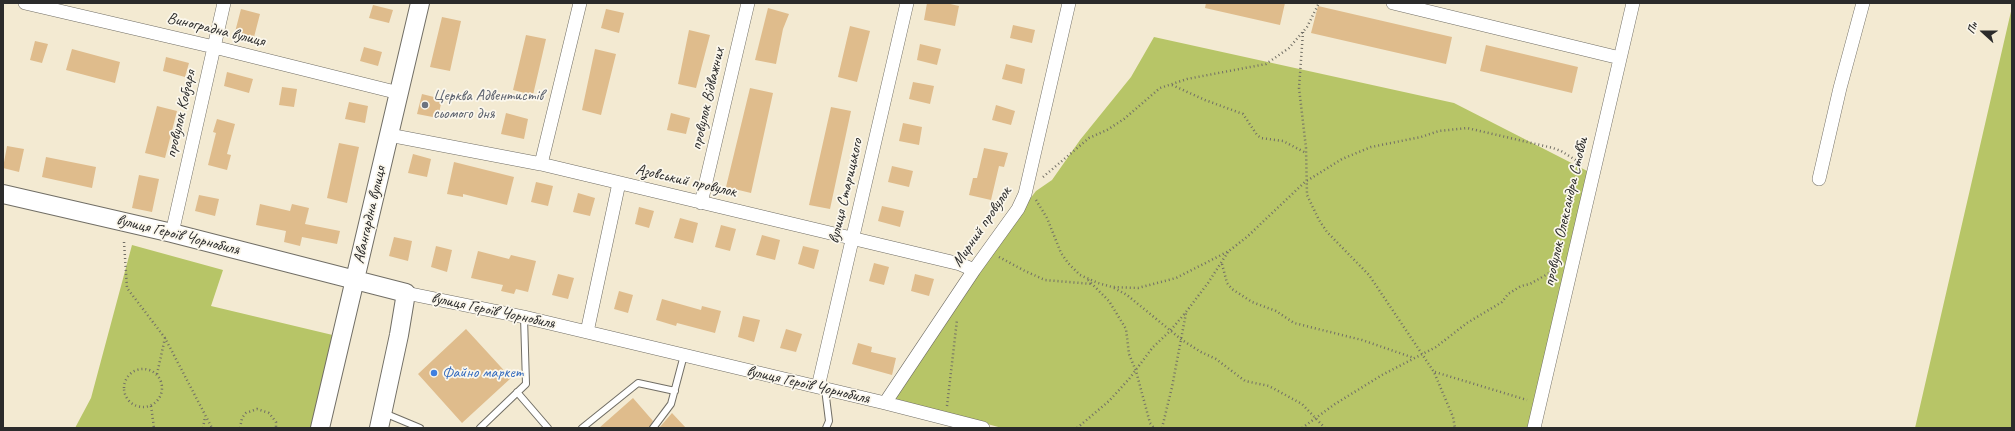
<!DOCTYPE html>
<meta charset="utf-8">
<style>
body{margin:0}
#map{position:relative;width:2015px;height:431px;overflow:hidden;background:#f3ead2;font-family:Caveat,sans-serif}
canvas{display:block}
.frame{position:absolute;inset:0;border:4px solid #2b2b2b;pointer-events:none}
.north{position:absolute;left:1963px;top:12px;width:40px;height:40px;-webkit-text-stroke:3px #fbf7ec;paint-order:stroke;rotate:291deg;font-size:11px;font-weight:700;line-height:16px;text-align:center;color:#2b2b2b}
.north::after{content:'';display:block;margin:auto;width:14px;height:18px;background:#2b2b2b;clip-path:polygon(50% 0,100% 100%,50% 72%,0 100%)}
</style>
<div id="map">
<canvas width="2015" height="431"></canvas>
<div class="frame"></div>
<div class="north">Пн</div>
</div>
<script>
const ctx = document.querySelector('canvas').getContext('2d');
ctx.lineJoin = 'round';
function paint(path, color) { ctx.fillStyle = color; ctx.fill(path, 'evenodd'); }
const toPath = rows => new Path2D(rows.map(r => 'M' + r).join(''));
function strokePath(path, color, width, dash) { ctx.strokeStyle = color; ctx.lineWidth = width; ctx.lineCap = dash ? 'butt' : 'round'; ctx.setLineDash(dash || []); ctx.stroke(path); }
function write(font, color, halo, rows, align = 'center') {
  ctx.font = font + ' Caveat,sans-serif'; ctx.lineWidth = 3.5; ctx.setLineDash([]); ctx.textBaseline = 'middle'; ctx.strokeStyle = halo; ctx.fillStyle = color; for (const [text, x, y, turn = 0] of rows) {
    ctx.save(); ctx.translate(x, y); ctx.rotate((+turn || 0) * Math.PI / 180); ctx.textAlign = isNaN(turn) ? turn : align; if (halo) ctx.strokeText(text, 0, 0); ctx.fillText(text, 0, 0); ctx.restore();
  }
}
paint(toPath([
 [2012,7,2012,428,1915,428],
 [1154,37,1454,103,1597,176,1537,428,1002,428,892,398,1013,221,1036,191,1052,180,1080,140,1131,77],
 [132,245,223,270,211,306,341,337,318,428,75,428,91,398]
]), '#b7c567');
paint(toPath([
 [927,3,946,3,959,6,955,26,924,20],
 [1206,3,1285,3,1280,25,1205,8],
 [373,5,393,10,389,23,369,18],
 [1318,6,1452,37,1446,64,1311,33],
 [768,8,789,14,783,29,776,64,755,60],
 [241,9,260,14,254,37,235,32],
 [606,9,624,13,619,33,601,28],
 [442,17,461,21,450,71,430,67],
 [1013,25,1035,30,1032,43,1010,38],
 [850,26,870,31,857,82,838,77],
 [689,30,710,35,696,88,678,84],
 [526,35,546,39,533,95,513,90],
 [35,41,48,44,42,63,30,60],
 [920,44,941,49,937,65,917,60],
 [1486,45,1578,67,1572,93,1480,71],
 [364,47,382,52,378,66,360,61],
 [72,49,120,62,115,83,66,70],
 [595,49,616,54,601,115,582,110],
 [166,57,189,63,185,77,163,71],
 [1006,64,1025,69,1022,84,1002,79],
 [227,72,253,79,249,93,224,86],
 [913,82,934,86,930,104,909,99],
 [282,87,297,89,294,107,279,105],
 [750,88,773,93,751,193,726,187],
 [422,94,442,99,438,118,417,114],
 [349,102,368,106,365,123,345,119],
 [996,105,1015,111,1011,125,992,120],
 [157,106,177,111,165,158,145,153],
 [831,107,851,111,830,209,809,205],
 [506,113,528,119,524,139,501,134],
 [671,113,690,118,686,134,667,130],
 [217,119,235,124,227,154,231,155,227,170,208,165,216,133,213,132],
 [903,123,922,127,919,145,899,141],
 [339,143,359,147,347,203,327,198],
 [7,146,24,149,19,172,3,168],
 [984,148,1008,153,1004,167,999,166,991,200,969,195,973,178,977,178],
 [413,154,431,159,427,177,408,173],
 [46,157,96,167,92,188,42,177],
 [454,162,514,177,507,205,463,194,463,197,447,194],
 [892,166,913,171,909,187,888,182],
 [139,175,159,179,152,212,132,208],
 [536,182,553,186,548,206,531,202],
 [578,193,595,198,590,216,573,212],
 [199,195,219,199,215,216,195,211],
 [260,204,290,211,292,204,309,208,305,224,340,231,337,244,302,237,300,246,284,242,286,231,256,225],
 [882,206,904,211,900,227,878,221],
 [639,207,654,211,649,228,635,224],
 [680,218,698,223,693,243,674,238],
 [721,225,736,229,730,251,715,247],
 [762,235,780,240,775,260,756,255],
 [394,237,412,241,408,261,389,256],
 [436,246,452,250,447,272,431,267],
 [803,246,819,250,814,269,798,264],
 [478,251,509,259,511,255,536,261,528,292,516,289,514,294,501,291,503,285,471,278],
 [874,263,889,267,884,285,869,281],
 [558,274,574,278,568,299,552,295],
 [915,274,934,279,929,296,911,291],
 [619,291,633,295,628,313,614,309],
 [662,299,701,310,702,306,721,311,715,333,677,323,676,326,656,320],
 [743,316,760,320,754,342,738,337],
 [466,329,511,378,462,423,418,374],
 [786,329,802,334,796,352,780,348],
 [858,343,872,347,871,352,896,358,892,375,852,364],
 [633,398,653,421,649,428,599,428],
 [672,413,686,428,659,428]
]), '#dfbc8c');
const lane = toPath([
 [825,389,829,421,826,428],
 [517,392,548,428],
 [384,413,420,428],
 [480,428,526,384,524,317],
 [582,428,638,383,675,391],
 [653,428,671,404,684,355]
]);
const street = toPath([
 [25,3,214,47,399,93],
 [1393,3,1620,58],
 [389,135,541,164,960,264,974,270],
 [541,164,580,3],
 [1819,179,1840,88,1863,3],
 [701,203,748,3],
 [172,233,224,3],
 [406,293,524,317,885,403,983,428],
 [587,332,619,183],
 [818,387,907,3],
 [885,403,974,270,1018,209,1025,194,1069,3],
 [1534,428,1633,3]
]);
const secondary = toPath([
 [3,194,172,233,406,293,399,335,379,428],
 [320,428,420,3]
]);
strokePath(lane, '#716e65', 8);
strokePath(street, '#716e65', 14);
strokePath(secondary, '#716e65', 20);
strokePath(toPath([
 [1303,32,1299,88,1306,148,1307,195,1319,220,1327,232,1369,275,1434,372,1453,417,1455,428],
 [1172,85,1205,100,1243,114,1257,135,1261,138,1283,141,1306,153],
 [1043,177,1089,138,1107,130,1124,119,1160,88,1187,79,1266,64,1289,48,1307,27,1319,3],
 [1036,200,1047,218,1061,253,1068,263,1080,275,1098,283,1112,287,1138,288,1176,278,1229,251,1248,236,1305,182,1342,159,1371,147,1421,137,1439,131,1467,128,1553,148,1561,151,1582,164],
 [124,242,127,288,165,338,212,428],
 [999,257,1025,271,1045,280,1092,284],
 [1222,264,1227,283,1232,289,1252,302,1276,311,1294,323,1362,340,1414,358],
 [1088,280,1109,301,1126,329,1129,354,1136,371,1150,423,1154,428],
 [1114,288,1127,295,1182,340,1201,352,1216,359,1245,381,1269,386,1302,404,1325,428],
 '124 388a19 19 0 1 1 38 0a19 19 0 1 1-38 0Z',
 [1435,372,1527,400],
 [157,374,165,338],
 [151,406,154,428],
 [947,406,957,320],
 [203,428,205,417],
 [240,428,242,418,246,413,257,409,269,413,276,422,276,428],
 [1077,428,1109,401,1129,379,1153,347,1170,331,1186,312,1208,283,1228,252],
 [1162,428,1172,387,1186,313],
 [1302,428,1335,404,1382,375,1436,347,1467,323,1502,302,1508,294,1521,286,1530,284,1558,268]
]), '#716e65', 2.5, [1, 3]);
strokePath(lane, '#fff', 6);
strokePath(street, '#fff', 13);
strokePath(secondary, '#fff', 18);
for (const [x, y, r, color] of [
 [425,105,4,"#6b7280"],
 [434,373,4,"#3f7fe0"]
]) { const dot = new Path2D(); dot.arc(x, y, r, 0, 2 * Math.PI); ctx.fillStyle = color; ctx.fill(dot); strokePath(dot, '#fbf7ec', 1.5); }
write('16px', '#2b2b2b', '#fbf7ec', [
 ["Виноградна вулиця",216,30,14],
 ["провулок Відважних",708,99,-77],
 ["провулок Кобзаря",181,114,-77],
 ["Азовський провулок",686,181,13],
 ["вулиця Старицького",846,191,-77],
 ["провулок Олександра Стовби",1566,212,-77],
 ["Авангардна вулиця",370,215,-77],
 ["Мирний провулок",982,227,-56],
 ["вулиця Героїв Чорнобиля",178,235,14],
 ["вулиця Героїв Чорнобиля",493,311,12],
 ["вулиця Героїв Чорнобиля",808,385,13]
]);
write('16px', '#5b616d', '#fbf7ec', [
 ["Церква Адвентистів",433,96],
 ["сьомого дня",433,114]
], 'left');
write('16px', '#366cbe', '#fbf7ec', [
 ["Файно маркет",442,373]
], 'left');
</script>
